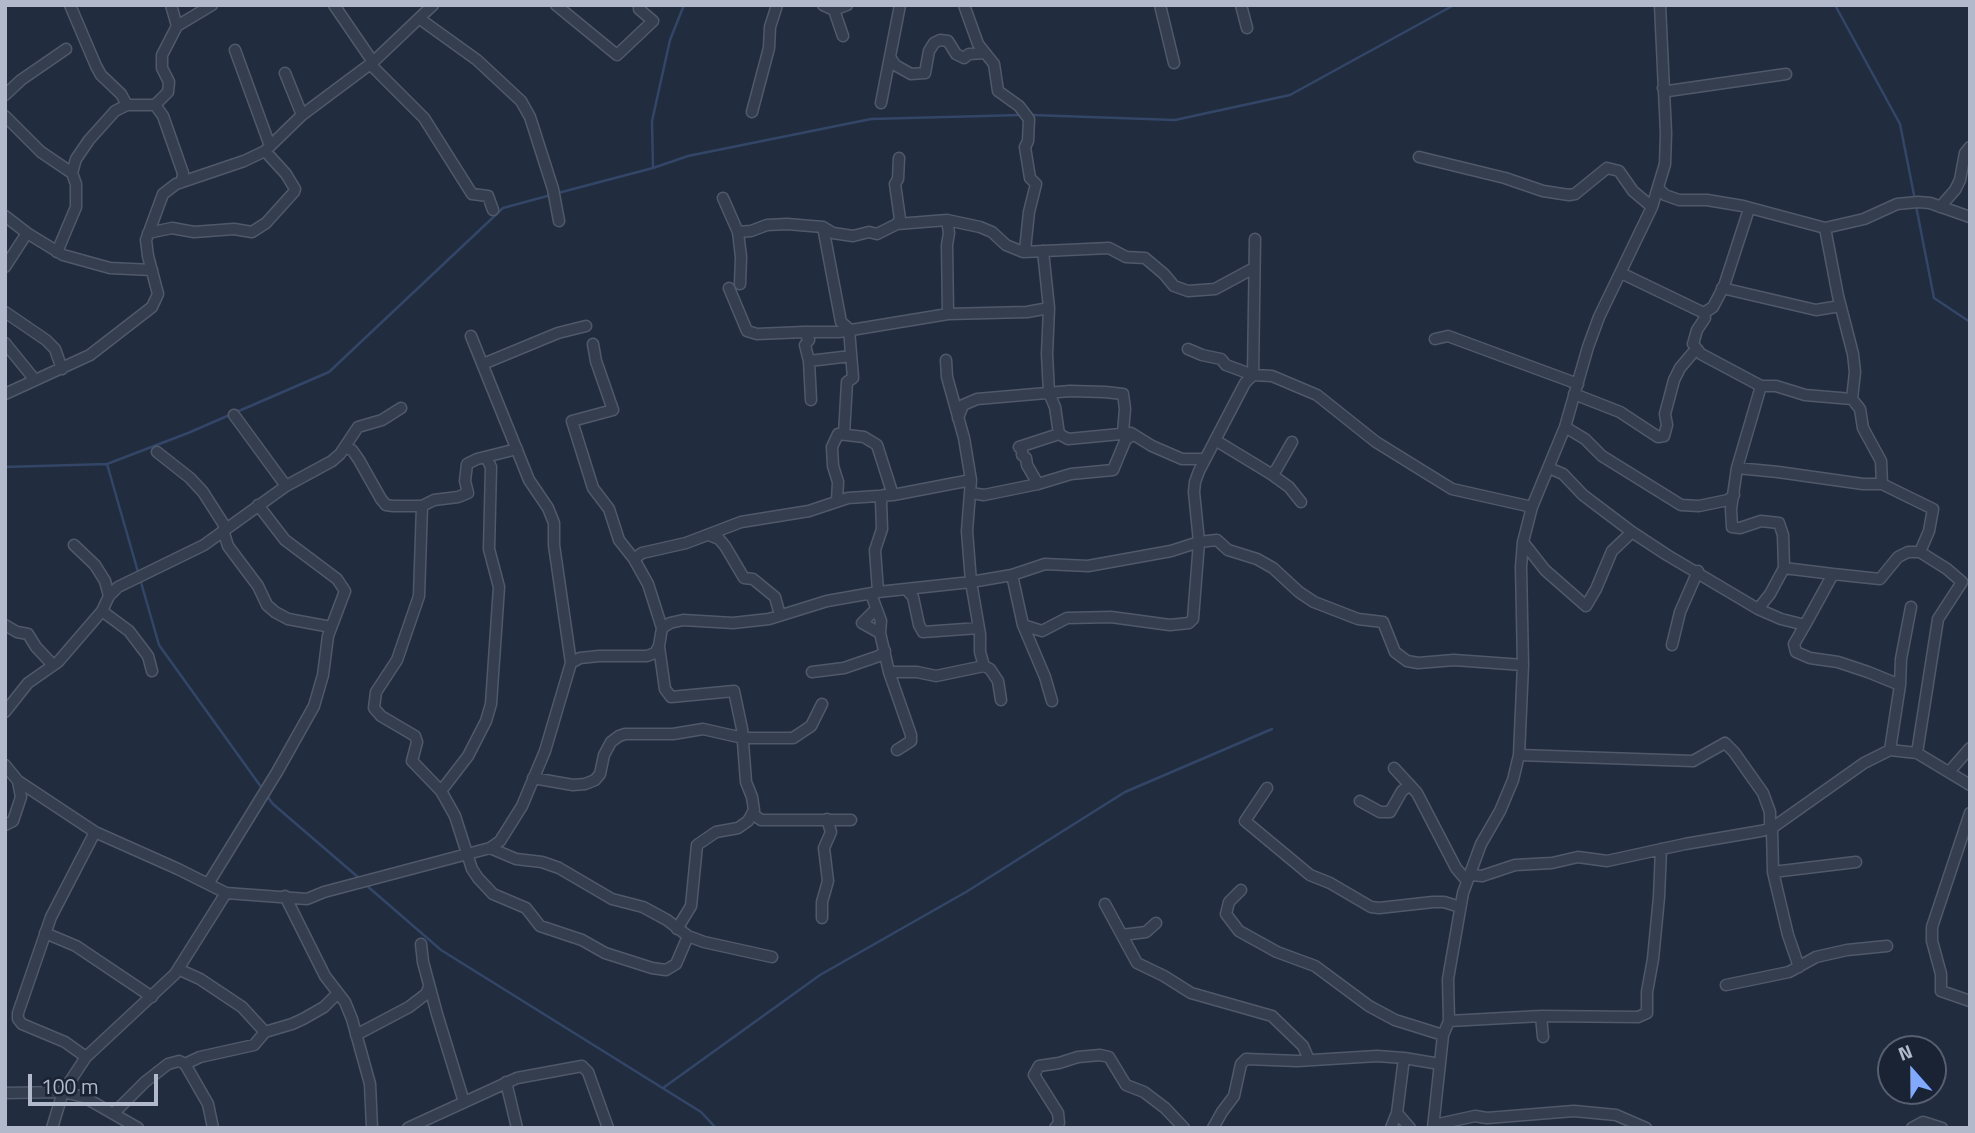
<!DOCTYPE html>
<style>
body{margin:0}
#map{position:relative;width:1975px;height:1133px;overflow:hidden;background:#212c3f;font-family:"Titillium Web",sans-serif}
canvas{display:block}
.frame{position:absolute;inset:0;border:7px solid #b1b9ca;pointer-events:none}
.north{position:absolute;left:1877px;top:1035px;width:70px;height:70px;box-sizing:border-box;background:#1a2333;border:2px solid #565f6f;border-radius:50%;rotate:339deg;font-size:19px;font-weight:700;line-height:28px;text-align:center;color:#b1b9ca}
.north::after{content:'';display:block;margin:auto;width:24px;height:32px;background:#81a9ff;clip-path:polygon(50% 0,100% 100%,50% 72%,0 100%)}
.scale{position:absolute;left:28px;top:1074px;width:130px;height:32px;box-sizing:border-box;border:4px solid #b1b9ca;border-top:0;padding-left:9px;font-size:21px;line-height:24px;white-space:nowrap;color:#b1b9ca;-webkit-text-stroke:5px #1a2333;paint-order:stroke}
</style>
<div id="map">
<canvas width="1975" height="1133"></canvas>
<div class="frame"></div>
<div class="north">N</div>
<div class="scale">100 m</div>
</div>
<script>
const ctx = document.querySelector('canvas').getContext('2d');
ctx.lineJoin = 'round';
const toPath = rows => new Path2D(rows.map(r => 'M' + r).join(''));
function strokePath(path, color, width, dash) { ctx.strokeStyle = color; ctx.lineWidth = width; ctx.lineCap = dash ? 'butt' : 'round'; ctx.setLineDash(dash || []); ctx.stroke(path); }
strokePath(toPath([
 [1835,5,1900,124,1915,200],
 [1032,115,1175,120,1290,95,1454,5],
 [653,168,652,121,670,40,684,5],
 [558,193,653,168,688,156,871,119,1021,115],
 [1916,206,1934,298,1970,322],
 [107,464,159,645,264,791],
 [5,467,107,464,188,433,329,372,503,208,551,195],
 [267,796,273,804,359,878],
 [366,885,441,950,701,1112,716,1128],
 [663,1088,820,975,966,892,1125,792,1272,729]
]), '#334667', 2.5);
const minor = toPath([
 [70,5,96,66,101,75,121,94,127,105,115,111,89,140,76,159,72,173],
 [334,5,373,62],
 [556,5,617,55,653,21,639,9,639,5],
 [823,5,834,10,847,5],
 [964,5,978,44,994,64,998,91,1019,106,1029,119,1028,141,1025,147,1030,178,1036,184,1029,212,1025,250],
 [1160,5,1174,63],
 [1241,5,1247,28],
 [834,10,843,36],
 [420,19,477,60,521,101,530,117,553,189,559,221],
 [177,26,212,5],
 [235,50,270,146],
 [890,57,895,65,911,74,925,73,929,51,934,43,940,40,948,41,956,54,964,58,969,54,985,53],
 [370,64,424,118,472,194,488,196,493,210],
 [285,73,302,115],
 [1663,88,1668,91,1786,74],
 [5,95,21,80,66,49],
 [881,103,900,5],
 [127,105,155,105,163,116,183,173,182,182],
 [155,105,168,92,169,82,162,68,162,55,177,26,171,5],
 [752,112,769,48,770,27,777,5],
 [5,116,41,152,72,173,76,184,76,207,57,252],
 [1419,157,1505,178,1543,191,1569,195,1575,194,1607,168,1619,171,1633,191,1652,207],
 [1659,189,1665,195,1679,200,1707,200,1743,206,1825,228,1864,219,1897,204,1918,202,1930,203,1970,217],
 [723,198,738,232,741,257,740,284],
 [1940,207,1955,190,1960,180,1965,153,1970,147],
 [5,216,27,233,63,255,110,268,152,270],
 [947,220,949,233,947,245,948,314],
 [897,224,947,220,980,227,992,232,1006,245,1023,252,1109,248,1126,257,1145,258,1164,274,1174,286,1188,291,1215,289,1254,268],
 [823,227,841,322,849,329,853,378,847,382,844,434],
 [1825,228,1838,296,1853,354,1855,372,1852,399],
 [738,232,751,231,767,225,787,224,823,227,833,233,853,236,869,232,877,234,897,224,900,219,895,184,898,179,899,158],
 [148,233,172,228,194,232,234,229,252,232,266,223,294,192,295,189,286,174,265,151],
 [1043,251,1049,308,1047,354,1049,393,1055,407,1059,434],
 [5,267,27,233],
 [1621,273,1704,313,1705,318,1697,330,1693,344,1701,354,1761,386,1776,386,1805,395,1852,399,1860,409,1863,428,1881,461,1882,484,1863,484,1778,472,1737,468],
 [729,288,747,331,757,334,804,332,809,340,805,345,809,361,851,356],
 [1722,288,1816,310,1840,306],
 [5,312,46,340,55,349,62,369],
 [1704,313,1713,307,1724,286,1749,209],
 [804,332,839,332,948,314,1027,312,1049,308],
 [1435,339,1448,336,1578,384],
 [5,343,35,380],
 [593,344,596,361,613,410,572,421,593,488,609,509,619,540,634,559,648,584,662,628],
 [1188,349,1202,355,1221,359,1226,365,1253,375,1272,376,1317,395,1376,442,1452,489,1532,507],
 [946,360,947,377,964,438,971,480,967,531,971,582,980,634,980,652,984,666,990,669,998,681,1001,700],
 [809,361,811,400],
 [483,364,558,333,586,326],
 [1761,386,1737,468,1731,509,1732,527,1740,528,1761,521,1779,523,1783,535,1784,568,1833,574],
 [5,394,90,355,152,307,158,294,148,256,146,240,163,194,176,184,244,161,265,151,302,115,373,62,433,5],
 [1574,394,1620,412,1658,437,1664,436,1667,425,1665,414,1674,380,1680,368,1696,349],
 [234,415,286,486],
 [958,418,963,405,977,399,1070,391,1105,392,1123,394,1125,409,1123,432],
 [1565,427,1585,439,1602,456,1681,505,1699,506,1728,500,1734,495],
 [1215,440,1271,474,1276,470,1292,442],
 [344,448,352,450,359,460,381,499,386,505,393,506,422,506,434,500,458,497,468,493,465,481,467,464,477,459,517,449],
 [157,452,190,478,203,492,226,528],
 [1549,468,1563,474,1583,495,1632,532,1667,555,1758,609,1781,619,1805,625,1794,644,1796,652,1810,658,1838,662,1868,672,1900,685],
 [1271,474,1289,487,1301,502],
 [1038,484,1027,465,1026,458,1022,455,1022,449,1019,447,1059,434,1068,439,1131,433,1152,446,1182,459,1205,459],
 [1882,484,1933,509,1929,531,1920,552],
 [971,493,984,495,1038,484,1071,474,1113,470,1126,439,1134,435],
 [837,501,838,482,833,466,832,447,838,434,864,437,877,445,893,495,971,480],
 [422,506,419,596,397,660,376,692,374,708,381,716,415,736,417,742,412,761,441,791,455,816,472,869,478,878,493,894,526,908,540,926,582,940,605,953,652,968,666,970,676,964,688,936],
 [223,530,228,546,258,586,267,605,275,612,288,619,331,627],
 [709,535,719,539,725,546,744,578,753,579,775,597,780,615],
 [1523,542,1545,570,1586,606,1596,589,1612,551,1632,532],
 [74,545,95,565,105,581,109,596],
 [634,559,642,553,686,543,741,522,809,511,848,498,893,495],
 [1012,575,1023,625,1045,677,1052,701],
 [906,589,913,597,919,625,923,632,979,628],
 [878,592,875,550,882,529,881,501,884,495],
 [871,594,881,621,880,633,889,672,911,735,911,741,897,750],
 [1758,609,1770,594,1784,568],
 [875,610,862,623,880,633],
 [102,611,129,631,148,656,152,671],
 [5,625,17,632,28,634,36,647,53,665],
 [1023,625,1042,631,1067,618,1111,617,1170,625,1189,623,1193,619,1199,542,1194,492,1195,482,1199,471,1245,383,1253,375,1255,239],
 [1805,625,1833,574,1880,579,1898,557,1908,552,1920,552,1947,569,1962,582,1938,619,1917,753],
 [1672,645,1680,612,1698,571],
 [659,647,665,689,671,697,734,691,742,729,746,782,752,797,754,810,748,821,738,828,716,832,697,845,691,906,677,929],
 [571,663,580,658,599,656,647,656,655,653,659,646,662,628,670,623,683,620,733,623,769,619,827,601,878,592,971,582,1012,575,1045,564,1088,566,1171,551,1199,542,1217,540,1228,550,1257,559,1273,568,1299,592,1314,602,1358,619,1383,622,1395,652,1407,661,1418,663,1454,660,1523,665],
 [812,672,844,668,879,656,885,651],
 [889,672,917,672,936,676,984,666],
 [5,712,28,683,58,662,102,611,109,596,118,587,204,545,286,486,332,461,340,454,358,427,382,420,401,408],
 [1890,750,1900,685,1901,659,1911,607],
 [1519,755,1693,761,1725,743,1734,752,1763,793,1770,812,1770,829],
 [5,765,18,781,95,832,178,869,226,893,307,899,324,892,490,848,500,841,522,806,545,751,571,663,554,545,554,523,548,508,529,480,471,336],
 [1394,768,1417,793,1456,868,1467,881],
 [1949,772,1970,748],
 [533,778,573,785,585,784,595,780,600,774,604,755,611,742,619,736,625,734,673,734,703,729,743,738,793,738,811,726,822,704],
 [1267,788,1245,821,1310,875,1330,883,1371,907,1379,908,1433,902,1444,902,1460,907],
 [441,791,468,756,486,721,491,704,499,587,489,549,491,467,486,457],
 [1360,801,1380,812,1390,812,1402,791,1410,785],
 [1970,813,1932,927,1932,941,1941,974,1941,991,1970,1001],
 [753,814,761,820,851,820],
 [5,825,13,821,21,797,18,781],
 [1772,828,1773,872,1856,862],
 [490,848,516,859,542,862,559,868,612,899,643,907,667,920,688,936,704,942,772,957],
 [1773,872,1788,935,1799,967],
 [1471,875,1482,876,1515,865,1552,863,1578,857,1607,861,1685,844,1761,831,1772,828,1864,763,1890,750,1917,753,1970,785],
 [208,884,277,772,314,706,323,675,328,636,345,591,337,579,285,540,258,505],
 [1241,890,1229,902,1226,914,1239,931,1277,952,1315,966,1369,1006,1395,1020,1443,1035],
 [285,896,325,976,345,1002,352,1019,370,1084,372,1128],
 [1105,904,1137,963,1164,976,1191,993,1272,1016,1303,1046,1309,1060],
 [822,918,822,902,828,881,824,848,831,832,827,819],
 [45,933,76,946,152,997],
 [1122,935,1146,932,1156,923],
 [421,944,423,962,437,1014,464,1102],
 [178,969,200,979,242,1007,265,1032],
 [1726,985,1789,972,1816,957,1847,950,1887,946],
 [1541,1016,1543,1037],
 [1449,1021,1541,1016,1638,1017,1647,1013,1647,992,1653,959,1659,897,1661,849],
 [356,1035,409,1007,426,994,429,987],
 [86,1057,65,1042,22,1024,18,1019,18,1013,51,917,95,832],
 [185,1064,200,1057,254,1045,265,1032,292,1024,303,1019,324,1007,337,994],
 [506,1082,517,1128],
 [5,1093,63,1092,84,1097,138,1128],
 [114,1113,145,1082,168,1064,179,1061,185,1064,208,1104,213,1128],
 [1397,1113,1410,1128],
 [1434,1125,1475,1116,1487,1118,1574,1111,1616,1115,1646,1128],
 [52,1128,63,1092,86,1057,175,974,226,893],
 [408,1128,517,1078,582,1066,588,1072,608,1128],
 [1055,1128,1059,1123,1058,1113,1034,1075,1039,1066,1059,1063,1078,1057,1100,1055,1109,1057,1126,1085,1144,1092,1165,1108,1184,1128],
 [1213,1128,1222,1112,1234,1096,1241,1064,1246,1059,1297,1061,1377,1056,1404,1058,1440,1064],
 [1391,1128,1397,1113,1404,1058],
 [1433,1128,1443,1035,1449,1021,1448,979,1463,893,1481,844,1500,811,1513,780,1519,755,1523,665,1521,567,1523,542,1532,507,1565,427,1588,347,1599,317,1652,207,1665,164,1666,133,1660,5],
 [1912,1128,1923,1122,1942,1128]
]);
strokePath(minor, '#505969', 13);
strokePath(minor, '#353e4f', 10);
</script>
